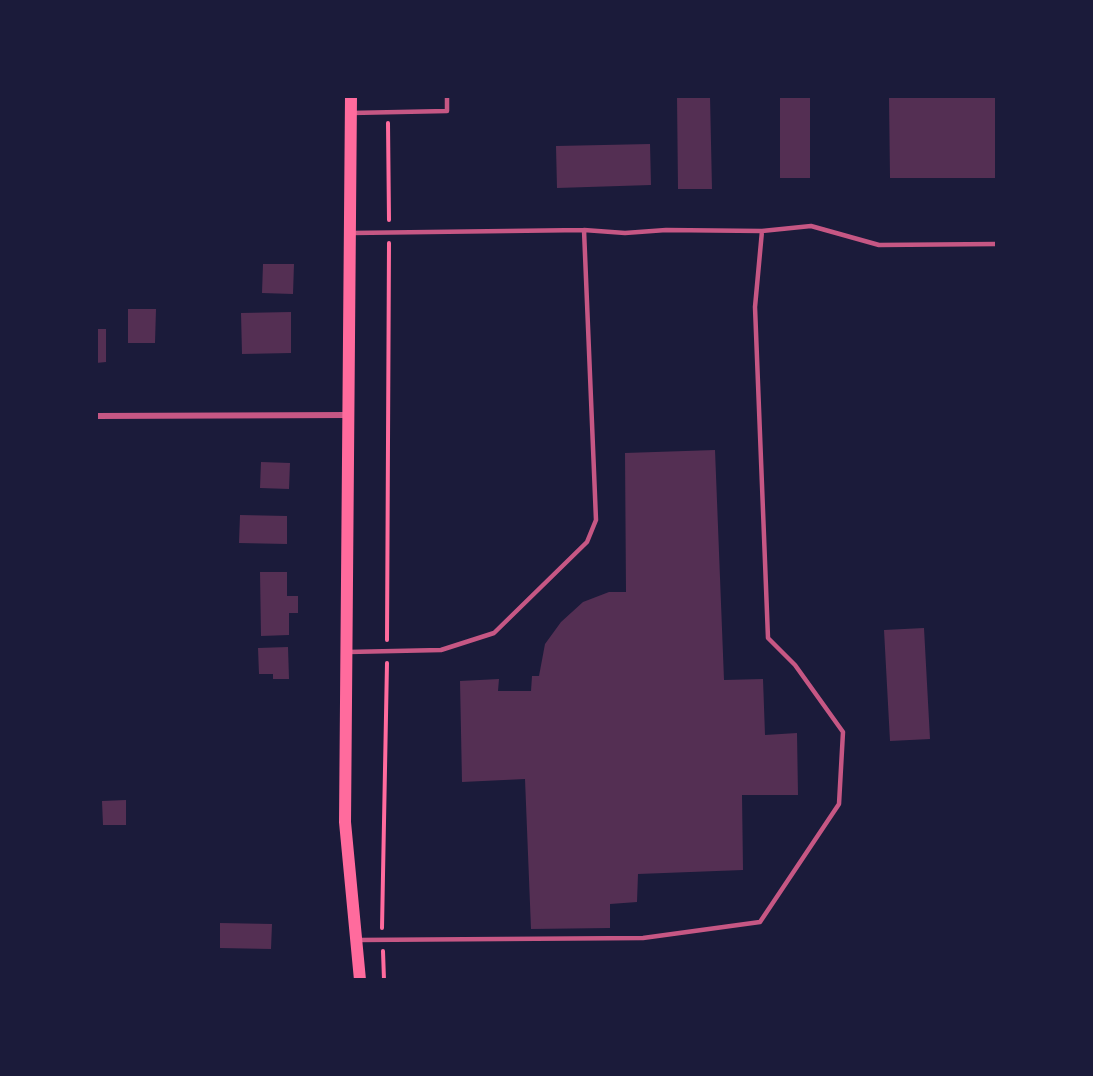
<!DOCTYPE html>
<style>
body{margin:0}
#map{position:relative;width:1093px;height:1076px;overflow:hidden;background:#1b1b3a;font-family:"Source Sans 3",sans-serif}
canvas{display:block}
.frame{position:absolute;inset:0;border:98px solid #1b1b3a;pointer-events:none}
</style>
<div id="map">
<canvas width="1093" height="1076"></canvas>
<div class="frame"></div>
</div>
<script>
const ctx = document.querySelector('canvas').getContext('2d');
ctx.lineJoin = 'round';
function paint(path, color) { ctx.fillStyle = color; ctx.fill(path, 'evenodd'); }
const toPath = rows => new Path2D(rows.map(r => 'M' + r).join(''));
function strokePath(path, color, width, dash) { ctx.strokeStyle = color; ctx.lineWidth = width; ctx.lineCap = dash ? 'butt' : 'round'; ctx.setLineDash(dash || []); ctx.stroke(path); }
paint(toPath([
 [677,96,710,96,712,189,678,189],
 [780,96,810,96,810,178,780,178],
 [889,96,997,96,997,178,890,178],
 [650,144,651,185,557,188,556,146],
 [263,264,294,264,293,294,262,293],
 [128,309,156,309,155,343,128,343],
 [291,312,291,353,242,354,241,313],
 [96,329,106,329,106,362,96,363],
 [715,450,724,680,763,679,765,735,797,733,798,795,742,795,743,870,638,874,637,902,610,904,610,928,531,929,525,779,462,782,460,681,499,679,498,691,531,691,532,676,539,676,545,644,561,622,583,602,609,592,626,592,625,453],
 [261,462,290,463,289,489,260,488],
 [240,515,287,516,287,544,239,543],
 [260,572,287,572,287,596,298,596,298,613,289,613,289,635,261,636],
 [924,628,930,739,890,741,884,630],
 [288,647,289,679,273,679,273,674,259,674,258,648],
 [126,800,126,825,103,825,102,801],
 [220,923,272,924,271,949,220,948]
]), '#542f53');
strokePath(toPath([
 [388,123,389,220],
 [387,640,389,243],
 [382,928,387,663],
 [383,951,384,980]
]), '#ff6b9d', 4);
strokePath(toPath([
 [351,113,447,111,447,96],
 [762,231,811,226,879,245,997,244],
 [348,652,441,650,494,633,587,542,596,520,584,230,352,233],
 [358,940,643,938,760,922,839,804,843,732,795,665,768,638,755,307,762,231,666,230,625,233,584,230]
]), '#c65784', 4.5);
strokePath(toPath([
 [96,416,348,415]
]), '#c65784', 6);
strokePath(toPath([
 [351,96,345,822,360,980]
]), '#ff6b9d', 12);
</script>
